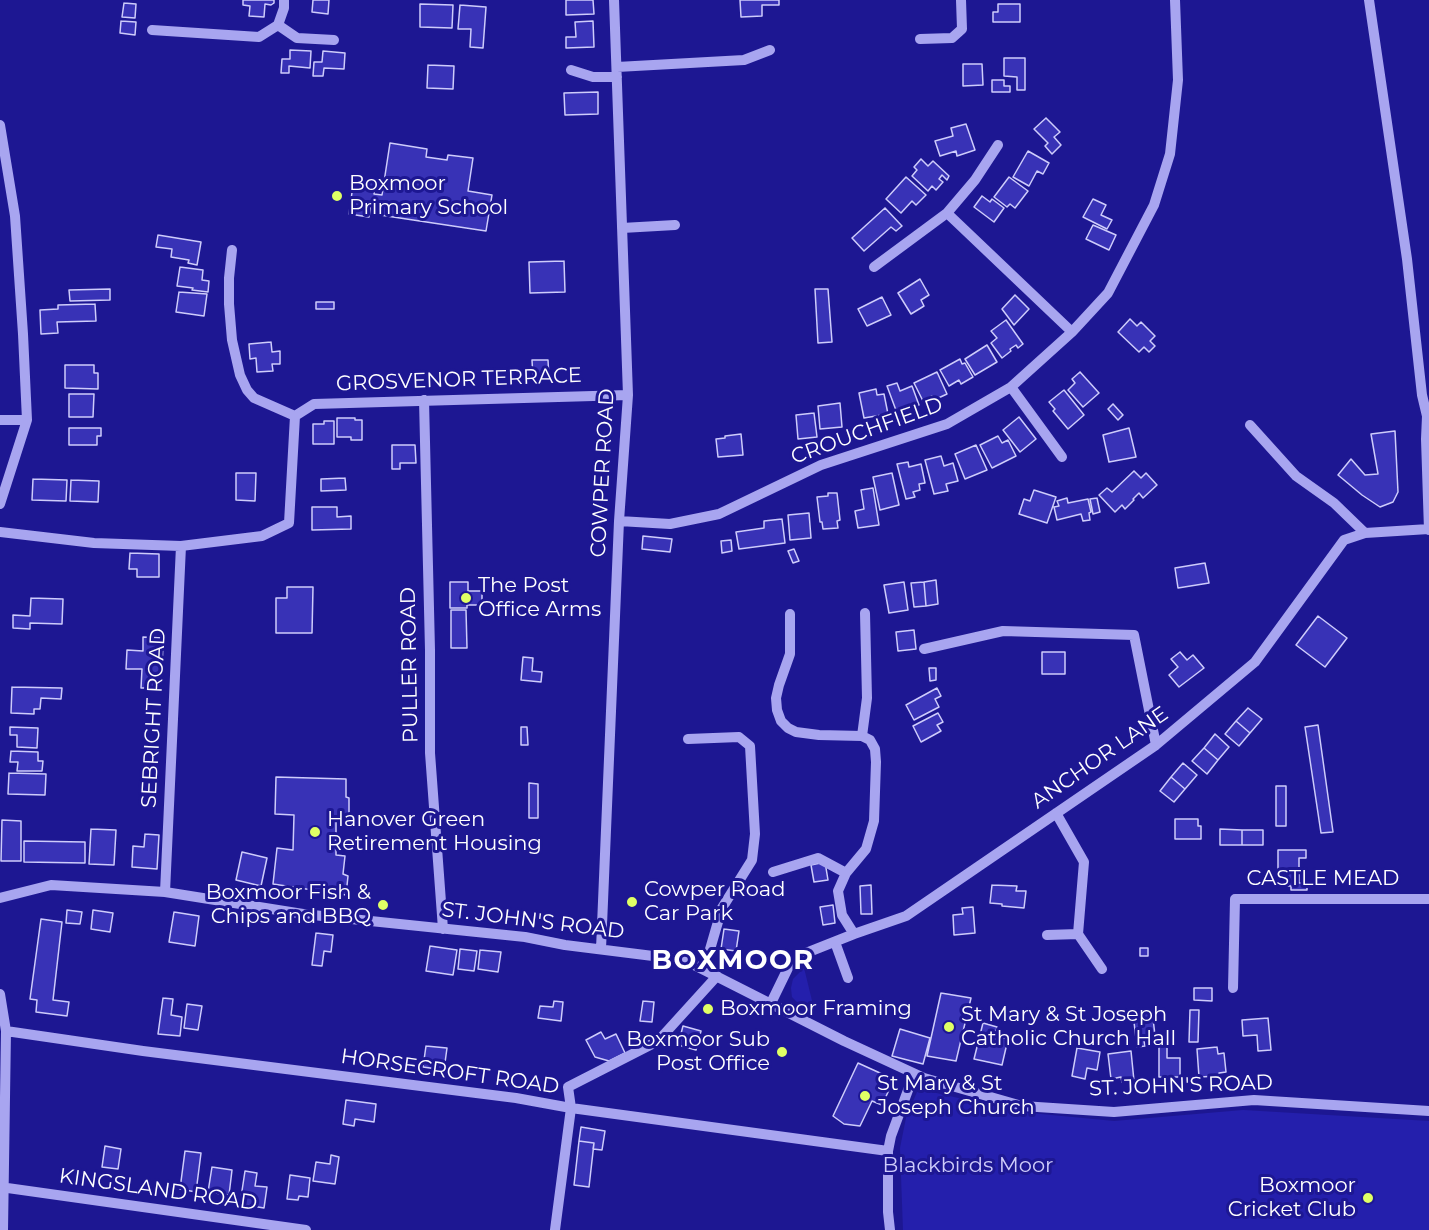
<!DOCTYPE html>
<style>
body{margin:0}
canvas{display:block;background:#1d1792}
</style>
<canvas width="1429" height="1230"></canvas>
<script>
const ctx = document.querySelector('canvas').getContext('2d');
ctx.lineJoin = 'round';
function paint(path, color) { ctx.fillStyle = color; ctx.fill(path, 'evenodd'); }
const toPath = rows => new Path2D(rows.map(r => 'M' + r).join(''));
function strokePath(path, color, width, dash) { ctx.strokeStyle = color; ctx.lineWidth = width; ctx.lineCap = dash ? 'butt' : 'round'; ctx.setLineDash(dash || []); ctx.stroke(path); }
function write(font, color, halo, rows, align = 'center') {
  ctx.font = font + ' Montserrat,sans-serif'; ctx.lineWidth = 6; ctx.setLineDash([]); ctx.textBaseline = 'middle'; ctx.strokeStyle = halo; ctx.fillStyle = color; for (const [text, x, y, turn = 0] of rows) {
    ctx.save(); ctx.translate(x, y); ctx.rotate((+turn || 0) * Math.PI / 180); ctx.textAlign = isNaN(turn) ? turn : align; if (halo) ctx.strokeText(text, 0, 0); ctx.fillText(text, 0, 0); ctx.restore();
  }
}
paint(toPath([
 [804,968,805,972,815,1013,798,1003,792,997,791,988,793,979],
 [923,1090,1020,1112,1114,1121,1243,1110,1429,1121,1429,1230,903,1230,900,1148,906,1118,917,1092]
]), '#241fac');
const building = toPath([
 [243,0,274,0,274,3,271,5,265,4,264,17,249,16,250,6,243,5,243,0],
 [313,0,329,0,328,14,312,12,313,0],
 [566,0,593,0,594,14,566,15,566,0],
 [740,0,779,0,779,5,762,5,762,16,741,17,740,0],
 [124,3,136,4,135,18,122,17,124,3],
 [420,4,453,5,452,28,420,27,420,4],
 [998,4,1020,4,1020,22,993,22,993,12,998,12,998,4],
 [460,5,486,7,483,48,470,47,471,29,458,29,460,5],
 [121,21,136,22,135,35,120,33,121,21],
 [593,21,594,47,566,48,566,37,576,37,575,22,593,21],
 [290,50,311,51,310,68,289,66,289,73,281,73,282,59,290,59,290,50],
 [323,51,345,53,344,69,324,68,323,76,313,76,314,62,322,62,323,51],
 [1004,58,1025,58,1025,90,1017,90,1017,77,1004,76,1004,58],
 [963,64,982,64,983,85,963,86,963,64],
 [428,65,454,66,453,89,427,88,428,65],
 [992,80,1004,80,1004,86,1010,86,1010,92,992,92,992,80],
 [598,92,598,114,565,115,564,93,598,92],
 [1046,118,1060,132,1054,137,1061,145,1052,154,1045,146,1048,143,1034,129,1046,118],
 [966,124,975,150,957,156,956,151,940,156,935,141,953,136,951,128,966,124],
 [390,143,427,149,426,157,447,160,448,155,473,158,468,191,492,195,486,231,380,215,381,206,371,204,369,217,349,214,354,178,376,181,374,194,382,195,390,143],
 [1028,151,1049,163,1043,174,1037,171,1029,186,1013,177,1028,151],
 [921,159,928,166,933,161,949,176,947,180,942,175,939,179,943,182,936,190,932,186,928,191,912,176,917,170,914,167,921,159],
 [906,177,926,195,916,205,912,201,901,213,886,199,906,177],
 [1009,177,1028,191,1015,208,1010,204,1007,207,994,197,1009,177],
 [982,196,990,202,992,199,1004,208,994,222,974,207,982,196],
 [1093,199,1106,205,1101,215,1112,220,1107,229,1083,217,1093,199],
 [885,208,902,226,896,231,891,227,864,251,852,238,885,208],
 [1093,225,1116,235,1109,250,1086,239,1093,225],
 [158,235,201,242,197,265,188,263,189,260,171,257,172,249,156,247,158,235],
 [564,261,565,292,530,293,529,262,564,261],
 [180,267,203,270,202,280,209,281,208,292,192,290,193,288,177,286,180,267],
 [920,279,929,295,921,300,924,306,911,314,898,293,920,279],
 [110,289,110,300,70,301,69,290,110,289],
 [815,289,828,289,832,342,818,343,815,289],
 [179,292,207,294,204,316,176,312,179,292],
 [1015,295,1029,309,1014,325,1002,309,1015,295],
 [882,297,891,315,867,326,858,309,882,297],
 [316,302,334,302,334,309,316,309,316,302],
 [95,304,96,321,57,322,58,333,41,334,40,310,58,309,58,305,95,304],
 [1130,319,1137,326,1141,322,1155,336,1150,341,1155,346,1149,352,1144,347,1139,352,1118,332,1130,319],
 [1006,320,1023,344,1018,348,1016,345,1010,349,1011,351,1002,358,991,343,997,338,991,331,1006,320],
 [271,342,272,352,280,351,280,364,272,364,273,371,257,372,256,358,250,359,249,344,271,342],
 [987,345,997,362,975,375,965,359,987,345],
 [960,359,962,364,965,363,973,377,961,384,959,380,949,386,940,370,960,359],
 [532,360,548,360,549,378,533,378,532,360],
 [65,365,94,365,94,373,98,373,98,389,65,388,65,365],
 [937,372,947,394,934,400,932,396,923,401,914,383,937,372],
 [1080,372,1099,393,1083,407,1068,390,1075,383,1072,379,1080,372],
 [897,383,900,391,912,386,919,405,897,413,887,386,897,383],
 [876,389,877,395,884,394,888,414,864,418,859,393,876,389],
 [1064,390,1084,415,1068,429,1053,411,1055,409,1049,402,1064,390],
 [69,394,94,394,93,417,69,417,69,394],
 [840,403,842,427,820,429,818,406,840,403],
 [1113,404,1123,415,1118,420,1108,409,1113,404],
 [814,413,817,437,798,439,796,415,814,413],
 [1019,417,1036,439,1020,452,1003,430,1019,417],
 [337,418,355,418,355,420,362,420,362,440,351,440,351,437,337,437,337,418],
 [324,421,334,421,334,444,313,444,313,424,324,424,324,421],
 [69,428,101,428,101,436,97,436,97,445,69,445,69,428],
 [1129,428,1136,457,1109,462,1103,435,1129,428],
 [1395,431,1398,492,1393,502,1380,507,1362,495,1338,475,1351,459,1365,475,1378,474,1371,434,1395,431],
 [741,434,743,455,718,457,716,439,725,438,725,436,741,434],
 [998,436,1002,443,1008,440,1016,456,992,468,980,445,998,436],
 [392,445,415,445,416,463,400,463,400,469,392,469,392,445],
 [976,445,987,470,965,479,955,454,976,445],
 [941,456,944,466,953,463,958,481,946,484,948,491,934,494,925,460,941,456],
 [908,462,909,467,921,464,925,483,919,484,920,490,913,492,915,497,906,499,897,464,908,462],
 [1134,471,1141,478,1146,473,1157,485,1143,498,1139,493,1133,499,1134,500,1125,509,1122,505,1115,512,1099,495,1107,488,1112,492,1134,471],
 [236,473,256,473,255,501,236,500,236,473],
 [892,473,899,505,880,510,873,477,892,473],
 [345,478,346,490,321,491,321,479,345,478],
 [33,479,67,480,66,501,32,500,33,479],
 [71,480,99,481,98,502,70,501,71,480],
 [873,488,879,525,858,528,855,511,864,509,861,490,873,488],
 [1034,490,1056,497,1047,523,1019,514,1024,499,1030,501,1034,490],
 [828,493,837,493,840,520,837,521,838,528,823,529,822,522,820,522,817,497,828,496,828,493],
 [1067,498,1068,503,1088,499,1091,512,1089,513,1090,520,1083,521,1081,514,1057,520,1054,507,1059,506,1057,501,1067,498],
 [1097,498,1100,512,1093,514,1090,499,1097,498],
 [312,507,337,507,337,517,351,516,351,529,312,530,312,507],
 [809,513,811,538,790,540,788,515,809,513],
 [782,519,785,543,739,549,736,532,764,528,764,521,782,519],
 [643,536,672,539,670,552,642,549,643,536],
 [731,540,732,551,722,553,721,541,731,540],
 [794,549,799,561,793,563,788,551,794,549],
 [130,553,159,554,159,577,137,577,137,569,129,569,130,553],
 [1205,563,1209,583,1178,588,1175,568,1205,563],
 [936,580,938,604,926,606,924,582,936,580],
 [450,582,468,582,468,591,482,591,482,605,467,605,467,608,450,608,450,582],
 [904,582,908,610,889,613,884,585,904,582],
 [924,582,926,606,914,607,911,583,924,582],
 [287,587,313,587,312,633,276,633,276,598,287,598,287,587],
 [31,598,63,599,62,624,30,623,30,629,13,628,13,615,30,616,31,598],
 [451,610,466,610,467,648,451,648,451,610],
 [1318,616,1347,638,1325,667,1296,645,1318,616],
 [914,630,916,649,898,651,896,632,914,630],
 [143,637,163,638,162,674,156,674,156,688,141,688,142,669,126,669,127,650,143,651,143,637],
 [1042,652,1065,652,1065,674,1042,674,1042,652],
 [1180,652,1187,660,1193,655,1204,668,1179,687,1169,675,1178,667,1171,659,1180,652],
 [523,657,533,658,532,671,542,672,541,682,521,680,523,657],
 [929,668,936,668,936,680,930,681,929,668],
 [12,687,62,688,61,699,41,698,40,709,34,709,34,714,11,713,12,687],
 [937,688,941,696,935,699,939,707,914,720,906,705,937,688],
 [1248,708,1262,719,1250,733,1236,721,1248,708],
 [938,713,943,722,937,725,941,731,921,742,913,726,938,713],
 [1236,721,1250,733,1239,746,1225,734,1236,721],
 [1318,725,1333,832,1321,833,1305,727,1318,725],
 [10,727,38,728,37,748,17,747,17,735,10,735,10,727],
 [521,727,527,727,528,745,521,745,521,727],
 [1215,734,1229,747,1218,760,1204,748,1215,734],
 [1204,748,1218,760,1207,774,1192,761,1204,748],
 [11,751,38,752,38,761,43,761,42,771,17,771,18,762,10,762,11,751],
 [1183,763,1197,775,1185,789,1171,777,1183,763],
 [9,773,46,774,45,795,8,794,9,773],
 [276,777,346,779,346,797,349,798,349,816,336,816,336,855,345,856,343,874,348,876,346,895,273,884,277,848,293,850,294,815,275,814,276,777],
 [1171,777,1185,789,1174,802,1160,791,1171,777],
 [529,783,538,784,538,818,529,818,529,783],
 [1276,786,1286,786,1286,826,1276,826,1276,786],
 [1175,819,1198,819,1198,826,1201,826,1201,839,1175,839,1175,819],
 [2,820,21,821,21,861,1,861,2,820],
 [91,829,116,830,114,865,89,864,91,829],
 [1220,829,1242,830,1242,845,1220,845,1220,829],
 [1242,830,1263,830,1263,845,1242,845,1242,830],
 [145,834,159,835,157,869,132,867,133,846,144,847,145,834],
 [24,841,85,842,85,863,24,862,24,841],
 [1278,850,1306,850,1306,858,1299,858,1299,870,1278,870,1278,850],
 [242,852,267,858,261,886,236,880,242,852],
 [825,862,828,880,814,882,811,865,825,862],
 [1278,870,1299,870,1299,883,1307,883,1307,890,1291,890,1291,886,1278,886,1278,870],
 [871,885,872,914,861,914,860,886,871,885],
 [992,885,1017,886,1016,891,1026,891,1024,908,1002,906,1002,904,990,903,992,885],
 [833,905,835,923,823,925,820,907,833,905],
 [973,907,975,933,954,935,953,915,963,914,962,908,973,907],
 [67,910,82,912,80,924,66,923,67,910],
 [93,910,113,913,110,932,91,929,93,910],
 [174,912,199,916,195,946,169,942,174,912],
 [41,919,62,922,53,1000,69,1002,67,1016,36,1012,37,1000,30,999,41,919],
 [724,929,739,931,736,951,721,949,724,929],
 [316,933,333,935,331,952,324,951,322,966,312,965,316,933],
 [430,946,457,950,453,975,426,971,430,946],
 [1140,948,1148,948,1148,956,1140,956,1140,948],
 [460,949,477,951,474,971,458,969,460,949],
 [480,950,501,952,498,972,478,969,480,950],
 [1194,988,1212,988,1212,1001,1194,1000,1194,988],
 [941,993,971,998,956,1061,927,1056,941,993],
 [163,998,173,999,171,1015,182,1017,180,1036,158,1034,163,998],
 [554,1001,563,1002,561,1021,538,1018,540,1006,553,1007,554,1001],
 [643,1001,654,1002,652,1022,640,1021,643,1001],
 [187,1004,202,1006,198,1030,184,1028,187,1004],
 [1190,1010,1199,1010,1198,1042,1189,1042,1190,1010],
 [1152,1011,1155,1035,1143,1036,1145,1046,1137,1047,1133,1014,1152,1011],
 [1268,1018,1271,1050,1258,1051,1257,1035,1243,1036,1242,1020,1268,1018],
 [983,1023,997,1027,995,1036,1008,1039,1002,1065,974,1059,983,1023],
 [683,1026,701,1031,696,1050,678,1045,683,1026],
 [900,1029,930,1038,923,1064,892,1056,900,1029],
 [601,1032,605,1039,616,1034,625,1053,609,1061,595,1057,586,1040,601,1032],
 [1159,1045,1167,1045,1167,1058,1180,1058,1180,1077,1159,1077,1159,1045],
 [426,1046,447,1048,444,1070,423,1067,426,1046],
 [1217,1047,1218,1054,1224,1053,1226,1072,1219,1073,1219,1076,1199,1077,1197,1049,1217,1047],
 [1077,1048,1100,1052,1097,1070,1087,1068,1085,1079,1072,1076,1077,1048],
 [1131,1051,1134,1081,1122,1082,1121,1077,1111,1079,1108,1054,1131,1051],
 [858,1063,891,1078,886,1089,889,1090,882,1105,872,1101,860,1126,844,1124,833,1116,858,1063],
 [346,1100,376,1104,374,1122,355,1119,354,1126,343,1124,346,1100],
 [581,1127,605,1131,602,1150,593,1149,594,1143,579,1141,581,1127],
 [579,1141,594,1143,589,1187,574,1185,579,1141],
 [105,1146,121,1149,118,1169,102,1167,105,1146],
 [185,1151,201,1153,196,1192,180,1189,185,1151],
 [331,1155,339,1157,335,1184,313,1181,316,1162,330,1164,331,1155],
 [212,1167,232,1170,229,1195,208,1192,212,1167],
 [245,1171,257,1173,255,1186,267,1187,264,1208,240,1204,245,1171],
 [290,1175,310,1178,308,1197,299,1196,298,1200,287,1199,290,1175]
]);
paint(building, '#3832b6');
strokePath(building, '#ceccfb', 1.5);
strokePath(toPath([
 [1369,0,1407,259,1422,395,1427,416,1426,439,1429,530],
 [278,25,297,38,334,40],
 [152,30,259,37,278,25,284,8,284,0],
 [920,39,952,38,962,29,961,0],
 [617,67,744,60,770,50],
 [571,70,593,77,617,77],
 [0,125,15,216,23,334,27,420,0,504],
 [947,213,1072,332],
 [622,228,675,225],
 [232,250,229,278,229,304,232,340,240,375,247,390,254,398,295,416],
 [874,267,947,213,975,180,998,145],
 [1011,387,1062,457],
 [424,400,430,650,430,753,443,929],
 [295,416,314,404,628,395],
 [0,420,27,420],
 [1250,425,1296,476,1334,503,1365,533],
 [619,521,670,524,719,514,821,465,947,424,1011,387,1072,332,1108,293,1154,205,1170,154,1178,80,1175,0],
 [0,532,94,543,181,546,262,536,289,523,295,416],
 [790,614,790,654,779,685,776,698,777,710,781,721,788,728,796,732,819,735,862,736,870,740,875,749,876,762,874,821,866,849,846,873,838,891,842,915,854,934],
 [924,649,1003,631,1134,635,1156,745],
 [862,736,867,698,865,613],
 [688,739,739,737,750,746,755,834,752,860,722,908,704,970],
 [1056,813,1084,862,1078,934,1102,969],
 [773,872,818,858,846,873],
 [165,892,181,546],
 [0,898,51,885,165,892,303,914,525,937,565,945,669,958,688,962,704,970,844,1041,924,1078,1022,1106,1114,1112,1254,1100,1429,1111],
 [1047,935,1078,934],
 [835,942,848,978],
 [601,949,619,521,628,395,614,0],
 [1233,988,1235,899,1429,899],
 [0,994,6,1031,3,1230],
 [771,1003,790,964,801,955,854,934,906,916,1156,745,1255,662,1344,540,1365,533,1429,529],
 [6,1031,143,1051,516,1098,571,1108,888,1151],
 [0,1187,306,1230],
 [555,1230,571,1108,568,1087,658,1041,717,976],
 [890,1230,888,1212,888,1151,891,1136,914,1074]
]), '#a8a5f0', 10);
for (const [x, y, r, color] of [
 [337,196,6,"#e0ff65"],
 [466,598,6,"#e0ff65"],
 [315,832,6,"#e0ff65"],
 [632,902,6,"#e0ff65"],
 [383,905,6,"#e0ff65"],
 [708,1009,6,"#e0ff65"],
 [949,1027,6,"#e0ff65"],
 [782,1052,6,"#e0ff65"],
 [865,1096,6,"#e0ff65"],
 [1368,1198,6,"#e0ff65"]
]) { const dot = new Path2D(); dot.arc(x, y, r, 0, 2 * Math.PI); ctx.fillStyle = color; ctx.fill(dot); strokePath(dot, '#1d1792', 2); }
write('21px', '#fff', '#1d1792', [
 ["Boxmoor",349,184],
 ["Primary School",349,208],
 ["The Post",478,586],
 ["Office Arms",478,610],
 ["Hanover Green",327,820],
 ["Retirement Housing",327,844],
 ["Cowper Road",644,890],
 ["Car Park",644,914],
 ["Boxmoor Fish &",371,893,"right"],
 ["Chips and BBQ",371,917,"right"],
 ["Boxmoor Framing",720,1009],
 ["St Mary & St Joseph",961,1015],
 ["Catholic Church Hall",961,1039],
 ["Boxmoor Sub",770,1040,"right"],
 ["Post Office",770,1064,"right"],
 ["St Mary & St",877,1084],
 ["Joseph Church",877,1108],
 ["Boxmoor",1356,1186,"right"],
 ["Cricket Club",1356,1210,"right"]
], 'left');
write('21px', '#fff', '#1d1792', [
 ["GROSVENOR TERRACE",459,380,-2],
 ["CROUCHFIELD",867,431,-20],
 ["COWPER ROAD",603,473,-87],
 ["PULLER ROAD",410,665,-91],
 ["SEBRIGHT ROAD",154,718,-87],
 ["ANCHOR LANE",1100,758,-35],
 ["CASTLE MEAD",1323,879],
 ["ST. JOHN'S ROAD",533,921,7],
 ["HORSECROFT ROAD",450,1072,8],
 ["ST. JOHN'S ROAD",1181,1086,-2],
 ["KINGSLAND ROAD",158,1190,8]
]);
write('21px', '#ceccfb', '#1d1792', [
 ["Blackbirds Moor",968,1166]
]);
ctx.letterSpacing = '1.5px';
write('bold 27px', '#fff', '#1d1792', [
 ["BOXMOOR",733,961]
]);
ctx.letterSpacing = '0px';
</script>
